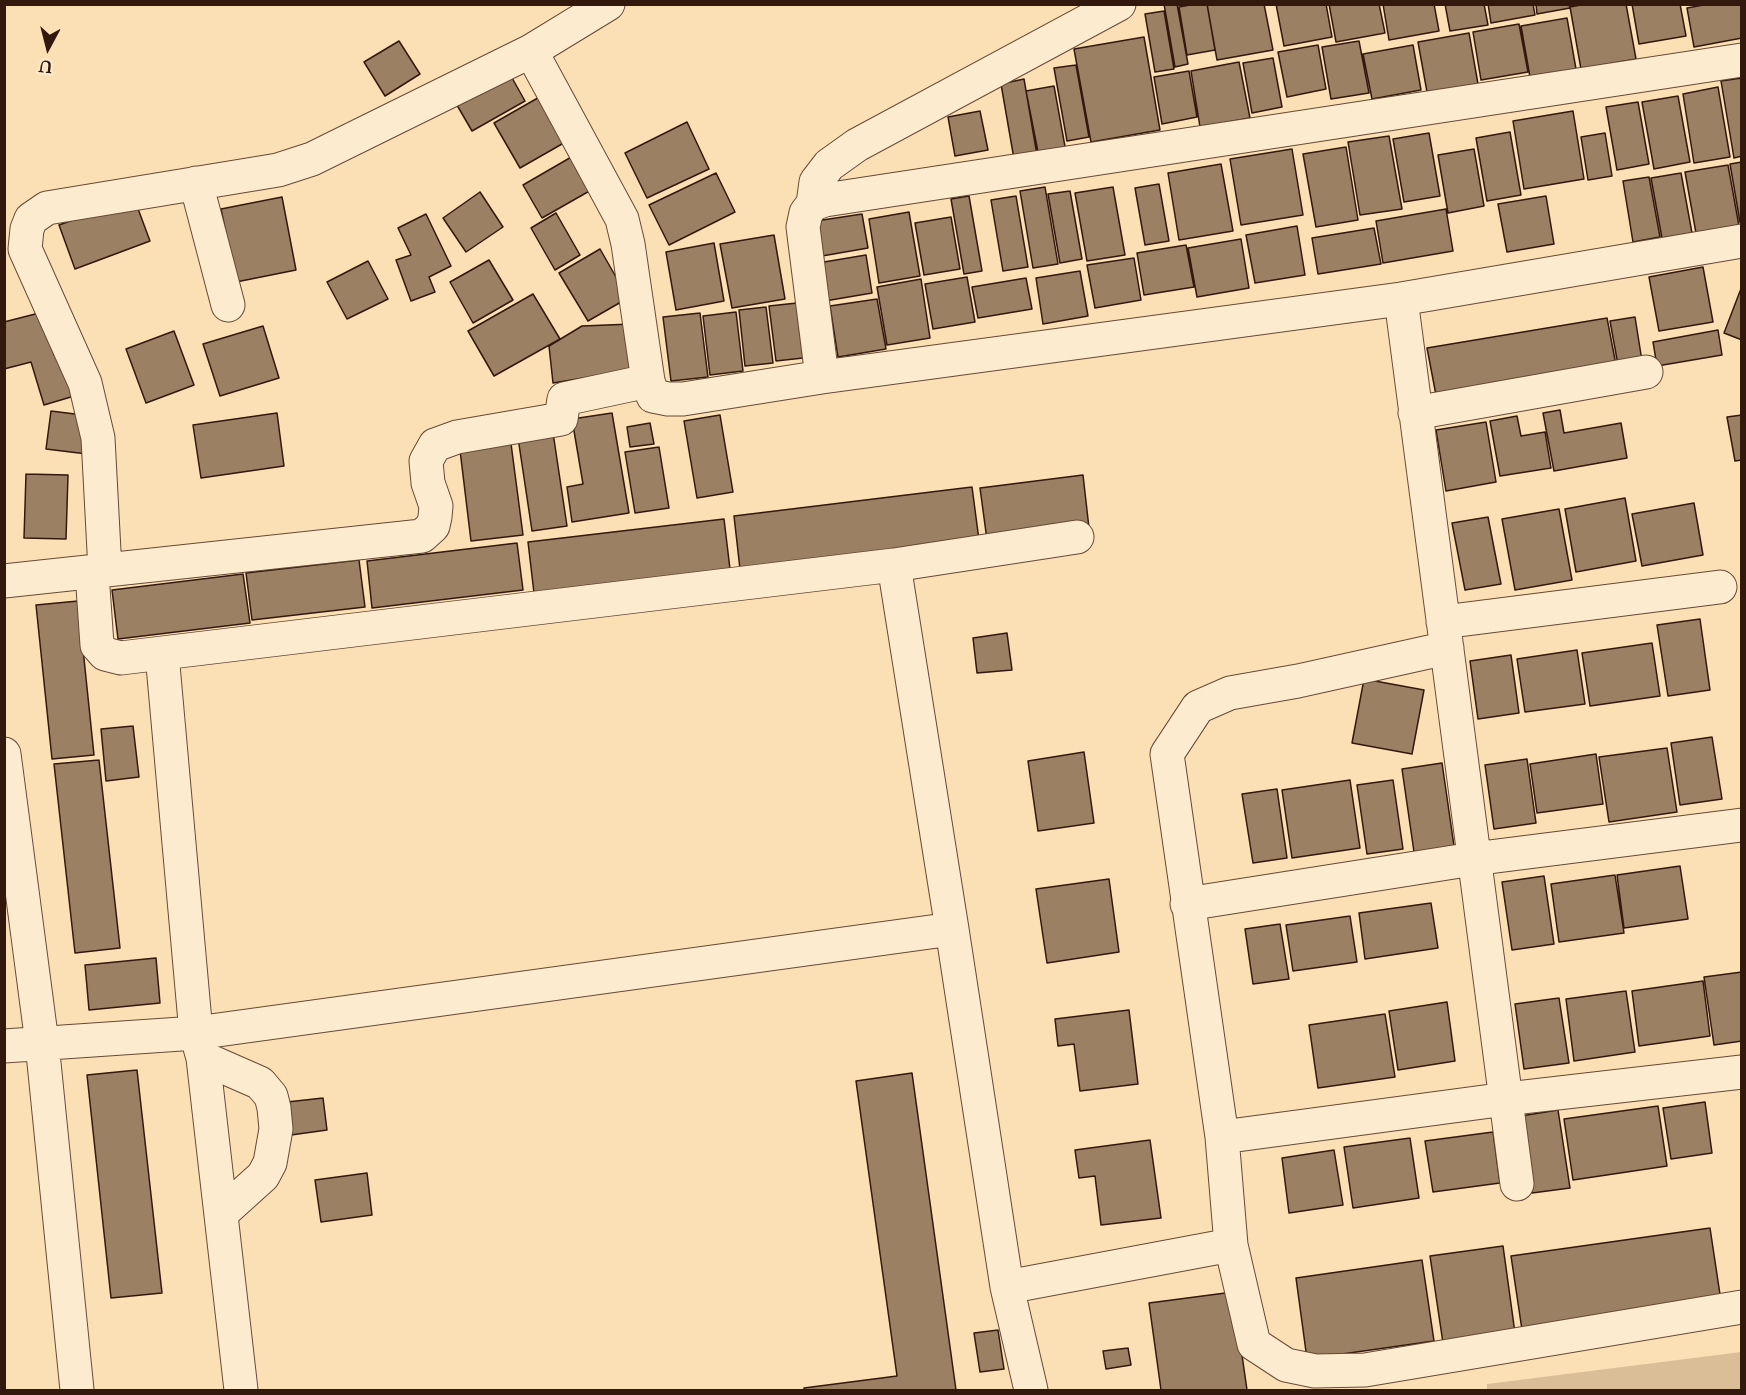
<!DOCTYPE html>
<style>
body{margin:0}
#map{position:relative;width:1746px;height:1395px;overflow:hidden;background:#fce0b5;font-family:"IM FELL Double Pica",serif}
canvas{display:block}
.frame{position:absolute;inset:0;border:6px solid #33180d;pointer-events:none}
.north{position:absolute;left:18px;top:18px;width:60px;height:60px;-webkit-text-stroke:4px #fdebcf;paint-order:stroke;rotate:187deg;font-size:16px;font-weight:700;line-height:24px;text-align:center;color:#33180d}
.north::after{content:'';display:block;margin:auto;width:21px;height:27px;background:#33180d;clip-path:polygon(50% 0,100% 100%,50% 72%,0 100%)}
</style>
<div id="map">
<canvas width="1746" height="1395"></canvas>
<div class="frame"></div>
<div class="north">U</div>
</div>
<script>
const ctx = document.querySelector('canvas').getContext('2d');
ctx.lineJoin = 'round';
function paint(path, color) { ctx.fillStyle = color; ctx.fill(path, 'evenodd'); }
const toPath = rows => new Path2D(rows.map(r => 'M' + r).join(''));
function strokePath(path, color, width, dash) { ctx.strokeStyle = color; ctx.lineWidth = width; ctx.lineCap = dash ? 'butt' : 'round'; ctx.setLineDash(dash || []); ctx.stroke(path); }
paint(toPath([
 [1741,1352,1741,1390,1487,1390,1487,1384]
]), '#dabe98');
const building = toPath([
 [1164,4,1177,4,1188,64,1175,67,1164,4],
 [1196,4,1207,4,1215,50,1187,55,1179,7,1196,4],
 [1207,4,1264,4,1273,50,1217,60,1207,4],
 [1276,4,1326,4,1332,37,1284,46,1276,4],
 [1329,4,1379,4,1385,33,1336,42,1329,4],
 [1383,4,1434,4,1439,31,1389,40,1383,4],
 [1445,4,1484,4,1488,25,1450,31,1445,4],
 [1488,4,1533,4,1535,15,1491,23,1488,4],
 [1536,4,1569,4,1570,8,1537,14,1536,4],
 [1586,4,1626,4,1636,59,1581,69,1570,7,1586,4],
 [1632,4,1680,4,1686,36,1639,44,1632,4],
 [1709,4,1742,4,1742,38,1694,47,1687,8,1709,4],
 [1164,11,1174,69,1155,72,1145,14,1164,11],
 [1567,18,1576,69,1530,77,1521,26,1567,18],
 [1519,24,1528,72,1481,80,1473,32,1519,24],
 [1469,33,1478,84,1427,92,1418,42,1469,33],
 [1144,37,1160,130,1091,142,1074,49,1144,37],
 [399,41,420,74,385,96,364,62,399,41],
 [1359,41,1369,93,1331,99,1322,47,1359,41],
 [1318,45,1326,89,1287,97,1278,52,1318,45],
 [1413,45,1421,90,1372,99,1363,54,1413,45],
 [1273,58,1282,107,1252,113,1243,63,1273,58],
 [1239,62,1250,118,1200,127,1191,71,1239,62],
 [1076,65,1089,137,1067,141,1054,68,1076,65],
 [507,69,525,101,472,131,454,100,507,69],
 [1189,71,1197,117,1162,124,1154,77,1189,71],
 [1742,78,1742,156,1734,158,1721,81,1742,78],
 [1024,79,1037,155,1014,159,1001,84,1024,79],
 [1054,86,1066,152,1039,157,1026,91,1054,86],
 [1718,87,1730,157,1694,163,1683,94,1718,87],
 [543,95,569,140,520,168,494,123,543,95],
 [1678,96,1690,162,1654,169,1642,102,1678,96],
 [1638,102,1649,164,1617,170,1606,107,1638,102],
 [980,111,988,150,955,156,948,117,980,111],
 [1573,111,1584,179,1524,189,1513,121,1573,111],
 [687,122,709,169,647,198,625,153,687,122],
 [1510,132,1521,195,1487,201,1476,138,1510,132],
 [1429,133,1440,196,1404,202,1393,139,1429,133],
 [1605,133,1612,176,1588,180,1581,137,1605,133],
 [1389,136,1402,209,1360,215,1348,142,1389,136],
 [1346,147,1358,220,1316,227,1303,154,1346,147],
 [1292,149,1303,215,1241,225,1230,159,1292,149],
 [1474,149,1484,206,1448,213,1438,155,1474,149],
 [580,152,600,185,542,218,523,185,580,152],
 [1742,162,1742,222,1740,222,1730,164,1742,162],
 [1221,164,1233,231,1179,240,1168,173,1221,164],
 [1728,165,1739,226,1696,233,1685,172,1728,165],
 [716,173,735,212,669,245,649,205,716,173],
 [1681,173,1692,233,1662,238,1651,178,1681,173],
 [1649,177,1660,237,1633,242,1623,181,1649,177],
 [1159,184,1169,241,1145,245,1135,188,1159,184],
 [1045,187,1058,264,1033,268,1020,191,1045,187],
 [1113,187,1125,255,1087,261,1075,193,1113,187],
 [1070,191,1082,259,1060,263,1048,194,1070,191],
 [480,192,503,227,466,252,443,218,480,192],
 [969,196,982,271,964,274,951,199,969,196],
 [1016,196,1028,267,1003,271,991,200,1016,196],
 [1546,196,1554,244,1507,252,1498,204,1546,196],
 [282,197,296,270,236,282,221,209,282,197],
 [134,198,150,241,75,269,59,225,134,198],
 [1446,209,1453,251,1383,263,1376,221,1446,209],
 [909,212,920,276,879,283,869,219,909,212],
 [556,213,580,255,555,270,531,228,556,213],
 [426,214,451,266,429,277,435,292,411,301,396,260,411,255,398,228,426,214],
 [862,214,868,248,822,256,816,221,862,214],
 [951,217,960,269,924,275,915,223,951,217],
 [1297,226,1305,275,1255,283,1246,235,1297,226],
 [1374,228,1381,264,1318,274,1312,238,1374,228],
 [774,235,785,299,732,308,720,244,774,235],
 [1241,239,1249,288,1197,297,1188,248,1241,239],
 [714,243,724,301,676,310,666,252,714,243],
 [1186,245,1194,287,1144,295,1137,253,1186,245],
 [600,249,628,298,588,321,559,273,600,249],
 [866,255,872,293,825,301,818,263,866,255],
 [1134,258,1141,300,1095,308,1087,265,1134,258],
 [489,260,513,300,473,323,450,282,489,260],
 [368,261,388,299,347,319,327,282,368,261],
 [1703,267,1713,322,1659,331,1649,277,1703,267],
 [1080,271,1088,316,1043,324,1036,278,1080,271],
 [967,277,975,322,933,329,925,284,967,277],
 [1026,278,1032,309,978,318,972,287,1026,278],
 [921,279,930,338,887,345,877,287,921,279],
 [1742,286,1742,340,1724,333,1742,286],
 [533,294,560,339,494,376,468,331,533,294],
 [877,299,886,349,838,357,830,306,877,299],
 [797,303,803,358,776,361,769,306,797,303],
 [766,307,773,363,745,366,739,310,766,307],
 [43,312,54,355,68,351,81,394,44,405,31,362,4,369,4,322,43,312],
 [736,312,743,371,710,375,703,316,736,312],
 [700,313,708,377,671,381,663,317,700,313],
 [1635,317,1642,361,1618,365,1610,321,1635,317],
 [1607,318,1616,365,1436,395,1427,348,1607,318],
 [632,324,639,369,553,383,549,346,582,326,632,324],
 [263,326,279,378,220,396,203,344,263,326],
 [1718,330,1722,355,1657,366,1653,342,1718,330],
 [174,331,194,385,146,403,126,349,174,331],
 [1560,410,1564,433,1621,423,1627,458,1554,471,1543,413,1560,410],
 [51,411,91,416,87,454,46,449,51,411],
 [277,413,284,466,201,478,193,425,277,413],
 [612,413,629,513,572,522,567,487,583,484,572,419,612,413],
 [720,415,733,492,697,498,684,421,720,415],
 [1742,415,1742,460,1735,461,1727,417,1742,415],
 [1517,416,1521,436,1545,432,1551,468,1500,476,1490,421,1517,416],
 [1486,422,1496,482,1446,491,1436,430,1486,422],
 [650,423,654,444,630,447,627,427,650,423],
 [552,426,567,526,532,531,517,431,552,426],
 [510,436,523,535,471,541,459,442,510,436],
 [659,447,669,508,635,513,625,452,659,447],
 [26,474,68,475,66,539,24,538,26,474],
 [1083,475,1089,528,987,540,980,488,1083,475],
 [972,487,979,540,740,569,734,516,972,487],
 [1625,498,1636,561,1576,572,1565,509,1625,498],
 [1694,503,1703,555,1642,566,1632,514,1694,503],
 [1559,509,1572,580,1515,590,1502,519,1559,509],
 [1488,517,1501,584,1465,590,1452,523,1488,517],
 [724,519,730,569,534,593,528,542,724,519],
 [517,543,523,590,372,608,367,561,517,543],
 [359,560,365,607,252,620,246,573,359,560],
 [243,574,250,623,118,639,112,590,243,574],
 [78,601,94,755,52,759,36,605,78,601],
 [1700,619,1710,690,1668,696,1657,625,1700,619],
 [1007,633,1012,670,977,673,973,638,1007,633],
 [1652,643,1660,696,1590,706,1582,653,1652,643],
 [1577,650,1585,704,1525,712,1517,659,1577,650],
 [1511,655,1519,713,1478,719,1470,661,1511,655],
 [1364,679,1424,690,1412,754,1352,743,1364,679],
 [133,726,139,777,106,781,101,729,133,726],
 [1712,737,1722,799,1680,805,1671,743,1712,737],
 [1667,748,1677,812,1609,822,1599,757,1667,748],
 [1084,752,1094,823,1038,831,1028,761,1084,752],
 [1596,754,1603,804,1537,813,1530,764,1596,754],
 [1527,759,1536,823,1494,829,1485,765,1527,759],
 [99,760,120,948,75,953,54,764,99,760],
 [1442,763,1454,846,1414,852,1402,769,1442,763],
 [1350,780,1360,848,1292,858,1282,790,1350,780],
 [1393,780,1403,849,1367,854,1357,785,1393,780],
 [1277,789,1287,858,1253,863,1242,794,1277,789],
 [1680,866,1688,919,1624,928,1617,875,1680,866],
 [1615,875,1624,933,1559,942,1551,884,1615,875],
 [1544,876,1554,944,1512,950,1502,882,1544,876],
 [1109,879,1119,952,1047,963,1036,889,1109,879],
 [1431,903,1438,948,1365,959,1359,913,1431,903],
 [1350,916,1357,962,1293,971,1286,925,1350,916],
 [1280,924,1289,979,1253,984,1245,929,1280,924],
 [156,958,160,1003,89,1010,85,965,156,958],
 [1742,972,1742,1041,1714,1045,1704,977,1742,972],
 [1703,981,1710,1036,1639,1046,1632,991,1703,981],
 [1626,991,1635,1052,1574,1061,1566,999,1626,991],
 [1559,998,1569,1063,1524,1069,1515,1004,1559,998],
 [1447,1002,1455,1061,1398,1070,1389,1011,1447,1002],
 [1129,1010,1138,1084,1080,1091,1074,1044,1058,1046,1055,1019,1129,1010],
 [1385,1014,1395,1077,1318,1088,1309,1025,1385,1014],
 [137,1070,162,1293,111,1298,87,1075,137,1070],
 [912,1073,956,1390,804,1390,804,1388,897,1376,856,1081,912,1073],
 [323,1098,327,1130,291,1135,287,1102,323,1098],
 [1705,1102,1712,1153,1671,1159,1663,1108,1705,1102],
 [1658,1106,1667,1166,1573,1180,1564,1119,1658,1106],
 [1558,1110,1570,1188,1532,1193,1521,1116,1558,1110],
 [1493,1132,1500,1183,1433,1192,1425,1141,1493,1132],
 [1410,1138,1419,1198,1353,1208,1344,1147,1410,1138],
 [1150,1140,1161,1218,1101,1225,1095,1176,1079,1178,1075,1150,1150,1140],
 [1334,1150,1343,1205,1289,1213,1282,1158,1334,1150],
 [367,1173,372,1215,321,1222,315,1180,367,1173],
 [1710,1228,1721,1301,1522,1330,1511,1256,1710,1228],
 [1503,1246,1515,1333,1443,1343,1430,1256,1503,1246],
 [1422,1260,1434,1341,1307,1359,1296,1278,1422,1260],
 [1233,1292,1247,1390,1161,1390,1149,1303,1233,1292],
 [998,1330,1004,1369,980,1372,974,1333,998,1330],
 [1128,1348,1131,1365,1106,1369,1103,1351,1128,1348]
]);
paint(building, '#9c8064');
strokePath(building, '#33180d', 1.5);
const minor = toPath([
 [531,51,622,219,628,244,648,381,653,396,668,399,683,399,822,377,1401,299,1742,241],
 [196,183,228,305],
 [813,204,816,182,829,165,857,145,1119,4],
 [1401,299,1517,1184],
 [822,377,803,227,806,213,813,204,825,200,1742,60],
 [1415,413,1646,372],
 [894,565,952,929,1007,1287,1031,1390],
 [105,570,98,438,85,383,25,249,27,229,31,219,47,208,278,170,312,159,531,51,608,4],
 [92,573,97,645,105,654,121,658,894,565,1077,537],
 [4,581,422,536,433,526,435,517,436,506,428,483,426,461,435,445,457,437,561,419,564,399,648,381],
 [1443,622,1720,587],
 [1447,648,1298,681,1230,693,1198,707,1167,754,1222,1137,1231,1245,1254,1344,1286,1365,1315,1371,1365,1370,1742,1307],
 [162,654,196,1033,203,1058,241,1390],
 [4,754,42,1043,77,1390],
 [1187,904,1473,859,1742,825],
 [4,1046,196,1033,952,929],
 [203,1058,260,1083,271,1096,274,1108,276,1129,270,1163,263,1176,222,1213],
 [1222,1137,1506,1099,1742,1072],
 [1007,1287,1231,1245]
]);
strokePath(minor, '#654a37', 35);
strokePath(minor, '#fdebcf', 33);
</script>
